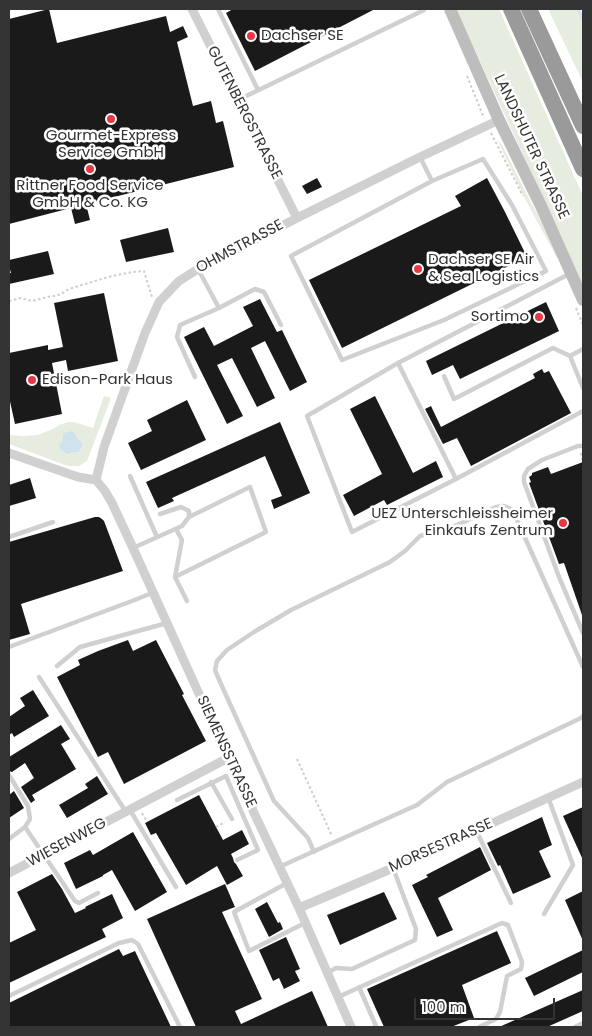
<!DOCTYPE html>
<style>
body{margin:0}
#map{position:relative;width:592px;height:1036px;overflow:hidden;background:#fff;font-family:Poppins,sans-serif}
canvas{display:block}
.frame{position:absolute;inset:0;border:10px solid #333;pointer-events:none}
.scale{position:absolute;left:414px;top:998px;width:141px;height:22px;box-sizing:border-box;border:2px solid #333;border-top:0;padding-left:6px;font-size:15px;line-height:18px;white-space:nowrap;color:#333;-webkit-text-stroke:4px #fff;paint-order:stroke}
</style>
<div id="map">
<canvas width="592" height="1036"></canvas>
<div class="frame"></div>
<div class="scale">100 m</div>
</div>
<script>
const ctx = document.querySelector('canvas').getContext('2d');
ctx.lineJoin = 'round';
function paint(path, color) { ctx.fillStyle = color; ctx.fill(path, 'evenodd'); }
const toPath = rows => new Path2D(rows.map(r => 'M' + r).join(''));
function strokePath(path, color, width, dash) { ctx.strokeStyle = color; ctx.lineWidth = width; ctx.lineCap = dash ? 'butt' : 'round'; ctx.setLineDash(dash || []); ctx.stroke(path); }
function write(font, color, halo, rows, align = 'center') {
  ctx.font = font + ' Poppins,sans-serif'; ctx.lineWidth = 5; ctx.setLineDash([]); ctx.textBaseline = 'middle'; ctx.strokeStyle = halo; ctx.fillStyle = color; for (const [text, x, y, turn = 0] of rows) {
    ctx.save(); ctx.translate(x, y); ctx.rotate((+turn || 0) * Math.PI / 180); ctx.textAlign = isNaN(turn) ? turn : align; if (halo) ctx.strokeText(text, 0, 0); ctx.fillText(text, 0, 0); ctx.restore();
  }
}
paint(toPath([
 [456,9,499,9,583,196,583,285],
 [548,9,578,9,583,19,583,82],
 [497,139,503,147,527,195,559,255,557,258,524,197],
 [104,396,111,398,89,456,87,461,79,466,70,466,65,465,9,444,9,435,22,436,38,435,53,429,59,425,68,422,74,422,93,428]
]), '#e6ecdf');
paint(toPath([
 [73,431,77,438,82,443,82,447,78,452,72,452,67,454,60,449,59,445,63,440,63,434,67,432]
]), '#cfe2ee');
strokePath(toPath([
 [578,9,583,19]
]), '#cfe2ee', 3);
paint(toPath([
 [49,9,57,43,166,16,170,32,183,26,188,37,177,42,193,106,211,101,216,123,223,121,234,167,86,204,90,220,75,224,71,208,9,224,9,19],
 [233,9,375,9,255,71,226,13],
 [317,178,322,187,307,194,302,186],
 [487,178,505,212,527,257,342,348,309,280,461,206,455,196],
 [168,228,174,252,126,262,120,240],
 [48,251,54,274,9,284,9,273,11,273,9,266,9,260],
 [104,293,118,361,68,371,66,360,52,363,62,414,15,424,9,397,9,353,48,345,48,350,63,347,54,303],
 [260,299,277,332,282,330,307,382,290,391,265,341,251,348,275,398,257,407,232,358,217,365,243,416,227,424,184,337,204,327,214,346,253,326,243,307],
 [546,302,559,331,460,379,453,365,432,375,426,361],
 [542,369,544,373,549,371,571,413,471,466,457,438,443,444,425,409,431,406,441,427,535,378,533,374],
 [375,396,413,473,436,461,443,477,387,505,384,500,354,516,343,495,382,474,350,409],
 [187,400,206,440,141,470,128,443,152,431,147,420],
 [280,422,310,493,274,509,271,500,282,496,265,456,172,498,174,501,158,508,146,482],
 [583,462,583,615,582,615,564,563,559,564,529,483,531,482,529,477,532,475,532,473,548,467,551,474],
 [30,478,36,498,9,506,9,485],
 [95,517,99,517,102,519,104,521,123,571,21,604,30,634,9,640,9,542],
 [128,640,133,651,156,640,184,694,182,695,206,741,124,784,108,752,98,757,57,677,80,665,78,660,98,651],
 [33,690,49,716,14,737,12,733,9,735,9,717,25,706,20,698],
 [61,725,70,739,61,744,76,769,32,795,35,800,31,803,21,787,34,778,25,763,12,772,9,771,9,757],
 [97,776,108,794,67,818,59,805,88,788,85,784],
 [14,791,24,808,9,818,9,795],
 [199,795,223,840,242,830,249,844,231,854,233,858,234,862,236,864,243,876,227,885,217,866,186,885,156,833,151,835,145,823],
 [583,807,583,860,563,816],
 [542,817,552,845,539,851,551,877,513,894,500,865,498,866,487,843],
 [133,832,167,892,135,911,112,870,103,875,103,876,76,889,64,863,90,850,93,855],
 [480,847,491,870,438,898,453,930,437,937,412,885,428,877,426,875],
 [52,874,62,889,75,913,86,908,85,907,112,894,123,918,102,929,106,937,9,983,9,943,36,930,17,892],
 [225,884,235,907,222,912,262,999,235,1011,241,1024,312,991,328,1027,196,1027,147,919],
 [583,891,583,941,565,900],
 [384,892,397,919,340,945,327,915],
 [267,902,278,923,280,922,283,929,269,937,255,909],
 [497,931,511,963,462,985,474,1018,451,1027,384,1027,367,989],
 [286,937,300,969,295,971,300,981,284,989,279,978,273,981,259,950],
 [119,949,123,956,135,951,171,1027,9,1027,9,1003],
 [583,950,583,972,534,996,525,978],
 [583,990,583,1011,547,1027,499,1027]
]), '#1a1a1a');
strokePath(toPath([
 [467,76,484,118],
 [491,133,523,196],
 [9,301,21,298,32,301,51,296,56,296,61,294,69,289,108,277,132,272,144,271,152,297],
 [576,308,583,325],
 [581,453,583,461],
 [297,759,332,836],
 [142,813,147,822],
 [216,827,225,822]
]), '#cdcdcd', 2, [2.5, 2.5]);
strokePath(toPath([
 [218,9,258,90],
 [238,100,424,10,423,9],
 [420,157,432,181,291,256,342,360,444,320,546,271,512,205,483,159,432,181],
 [198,269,219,308],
 [570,356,583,388],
 [398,363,456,479,352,532,307,416,398,363,571,273],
 [444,376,454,399,553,348,570,356,583,349],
 [195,377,177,337,180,325,219,308,255,289,264,292,281,325],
 [583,446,578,446,542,460,528,469,524,476,524,482,559,577,583,633],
 [130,476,157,537],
 [456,479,583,411],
 [160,514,181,507,189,511,189,517],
 [9,537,53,522],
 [133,548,182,526,189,517,250,487,266,532,175,577,187,601],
 [175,577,182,540,176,529],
 [9,647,132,601,152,593],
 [57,666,80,647,167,623],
 [39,677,126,812],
 [9,775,28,806,30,819,25,827,9,839],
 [211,782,232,819],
 [177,800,226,776,258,850,237,860],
 [130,810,176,887],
 [25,827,75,901,79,903,98,893],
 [476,830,511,903],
 [314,852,308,838,274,801,221,684,215,670,217,661,227,650,254,632,291,610,390,562,405,551,420,536,455,526,496,507,503,506,509,508,513,511,583,667],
 [279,867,417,805,447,782,581,718,583,716],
 [287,883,234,912,249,951,305,923],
 [544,914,573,865,548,797],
 [327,973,336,968,352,969,415,940,416,929,393,868],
 [359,987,376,1026,375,1027],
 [9,996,119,943,132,940,138,944,180,1027],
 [338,997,502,923,508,925,522,962,521,969,507,976,500,1012,496,1019,479,1027],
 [575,1027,583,1023]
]), '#d0d0d0', 4.5);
strokePath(toPath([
 [192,9,297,218],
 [9,453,78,477,96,480],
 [96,480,105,491,112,503,133,548,228,758,299,908,351,1027],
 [96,480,104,447,145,333,159,302,179,281,198,269,297,218,420,157,499,120],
 [9,873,228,758],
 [299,908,393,868,583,782]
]), '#d0d0d0', 9);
strokePath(toPath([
 [450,9,499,120,541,206,583,300]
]), '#bdbdbd', 12);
strokePath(toPath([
 [511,9,583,169],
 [529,9,583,126]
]), '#9a9a9a', 16);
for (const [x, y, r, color] of [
 [251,36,5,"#e63946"],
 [111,119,5,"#e63946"],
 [90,169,5,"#e63946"],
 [418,269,5,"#e63946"],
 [539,317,5,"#e63946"],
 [32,380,5,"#e63946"],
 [563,523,5,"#e63946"]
]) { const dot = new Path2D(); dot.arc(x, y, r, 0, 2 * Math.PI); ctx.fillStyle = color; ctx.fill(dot); strokePath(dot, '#fff', 2); }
write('15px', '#333', '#fff', [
 ["Dachser SE",261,36],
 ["Gourmet-Express",111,136,"center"],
 ["Service GmbH",111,153,"center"],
 ["Rittner Food Service",90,186,"center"],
 ["GmbH & Co. KG",90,203,"center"],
 ["Dachser SE Air",428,260],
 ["& Sea Logistics",428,277],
 ["Sortimo",529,317,"right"],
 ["Edison-Park Haus",42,380],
 ["UEZ Unterschleissheimer",553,514,"right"],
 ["Einkaufs Zentrum",553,531,"right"]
], 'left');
write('15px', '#333', '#fff', [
 ["GUTENBERGSTRASSE",244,113,63],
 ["LANDSHUTER STRASSE",531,147,65],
 ["OHMSTRASSE",240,247,-28],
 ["SIEMENSSTRASSE",226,752,65],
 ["WIESENWEG",67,843,-28],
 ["MORSESTRASSE",441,846,-24]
]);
</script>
